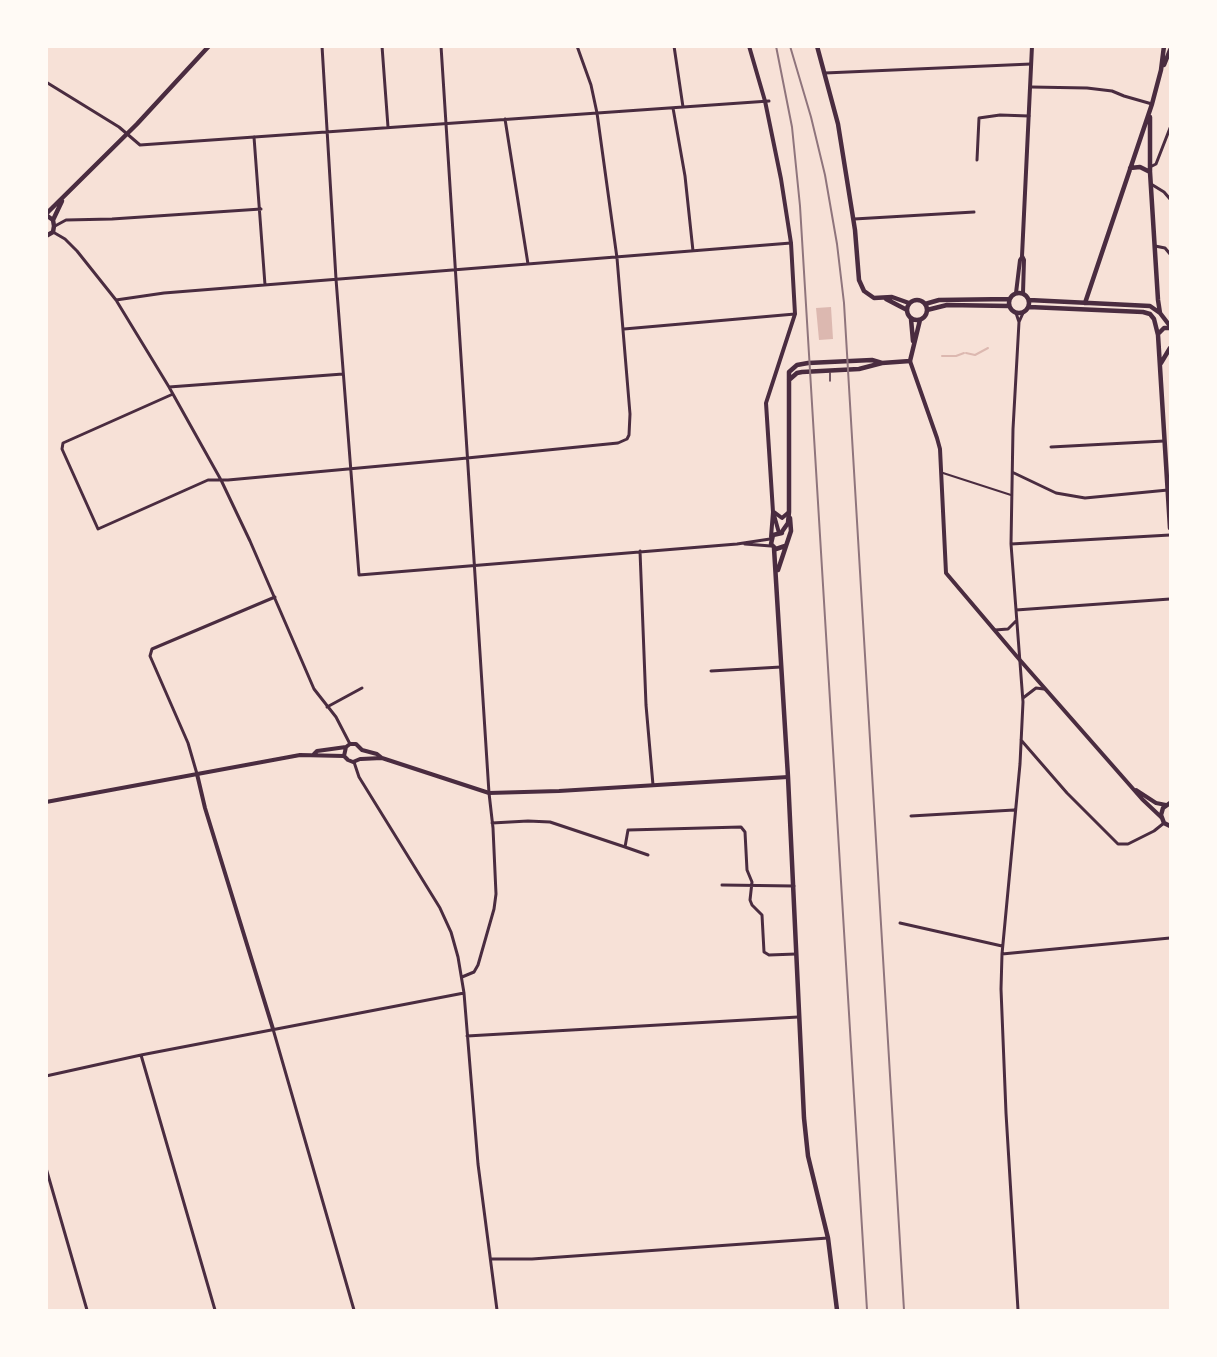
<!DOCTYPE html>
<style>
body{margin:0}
#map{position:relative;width:1217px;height:1357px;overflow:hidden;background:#f7e1d7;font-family:Spectral,serif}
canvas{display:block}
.frame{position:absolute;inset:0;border:48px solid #fffaf5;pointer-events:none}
</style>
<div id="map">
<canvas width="1217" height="1357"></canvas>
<div class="frame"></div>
</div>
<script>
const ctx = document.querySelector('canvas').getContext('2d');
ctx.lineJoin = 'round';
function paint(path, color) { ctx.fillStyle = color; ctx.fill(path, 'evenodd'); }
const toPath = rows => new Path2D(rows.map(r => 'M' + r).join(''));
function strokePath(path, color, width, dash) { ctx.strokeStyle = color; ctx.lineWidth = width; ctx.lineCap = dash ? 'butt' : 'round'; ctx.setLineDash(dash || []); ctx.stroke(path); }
paint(toPath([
 [831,307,833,339,819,340,816,308]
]), '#dcb8b0');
strokePath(toPath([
 [966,353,975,355,988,348],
 [942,356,956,356,964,353]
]), '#dcb8b0', 2);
strokePath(toPath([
 [830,373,830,381]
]), '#4a2c40', 1.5);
strokePath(toPath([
 [943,473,1011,495]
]), '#4a2c40', 2);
strokePath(toPath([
 [322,46,336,279,359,575,737,544,770,539],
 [382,46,388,127],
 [441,46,489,793,493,828,496,894,494,909,478,965,474,972,462,977],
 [674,46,683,107],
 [825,73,1031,64],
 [46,82,119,127,140,145,769,101],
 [1031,87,1087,88,1112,91,1124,96,1152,104],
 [673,108,685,176,693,251],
 [505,119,528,264],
 [254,137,265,285],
 [977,160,979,118,1000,115,1029,116],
 [1150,167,1156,164,1170,128],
 [1151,184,1164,192,1170,199],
 [854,219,974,212],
 [55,226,66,220,112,219,261,209],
 [53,232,65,239,77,251,116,300,169,387,221,480,250,541,314,689,336,717,350,744],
 [1155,246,1165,248,1170,254],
 [116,300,164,293,791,243],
 [1016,313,1019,322,1013,429,1011,544,1023,702,1020,764,1002,954,1001,989,1006,1113,1018,1310],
 [1019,322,1023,313],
 [624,329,795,314],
 [169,387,343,374],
 [173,394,63,443,62,449,98,529,208,480,228,480,457,459,618,443,627,439,629,435,630,414,617,258,597,113,591,85,577,46],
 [1051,447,1164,441],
 [1014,473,1056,493,1085,498,1168,490],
 [745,544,771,546],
 [1011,544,1170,535],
 [640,551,646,705,653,785],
 [1016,610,1170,599],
 [995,630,1008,629,1016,621],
 [711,671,781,667],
 [1023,698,1036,688,1044,689],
 [327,707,362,688],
 [1021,740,1067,793,1118,844,1128,844,1154,831,1164,823],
 [354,762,359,777,440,908,451,932,458,957,464,993,478,1164,497,1310],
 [197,774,188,743,150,656,152,649,275,597],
 [911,816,1014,810],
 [492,823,528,821,550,822,625,847,628,830,741,827,745,832,747,870,752,882,750,900,752,905,762,915,764,952,769,955,796,954],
 [625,847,648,855],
 [722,885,794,886],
 [900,923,1002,946],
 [1002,954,1170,938],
 [273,1029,354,1310],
 [467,1036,798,1017],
 [141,1055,215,1310],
 [46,1076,141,1055,464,993],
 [46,1168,87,1310],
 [491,1259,532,1259,828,1238]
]), '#4a2c40', 3);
strokePath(toPath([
 [749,46,765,101,781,179,791,243,795,314,766,403,773,512,771,537],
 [1016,293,1020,260,1022,257],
 [1023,293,1024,260,1022,256,1032,46],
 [910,361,937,438,940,449,946,573,1019,659,1142,799,1161,817],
 [774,512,782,518,789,512],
 [774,515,779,533],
 [362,750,377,754,382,758,489,793,559,791,788,777],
 [314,754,317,751,346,747],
 [344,756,346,747,350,744,356,744,362,750],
 [344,756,348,760,353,762,360,759],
 [361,759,382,758],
 [197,774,205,808,273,1029],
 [1136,790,1156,803,1166,805],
 [46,802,300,755,344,756]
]), '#4a2c40', 4);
strokePath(toPath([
 [817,46,838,124,855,230,859,280,864,291,874,298,892,297,909,303],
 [1164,65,1170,50],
 [1150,117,1150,172,1158,300,1160,313,1170,326],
 [1130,168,1140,167,1150,172],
 [46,214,137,124,209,46],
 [46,215,53,220,54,226,53,232,46,236],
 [53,220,62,201],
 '1009 303a10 10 0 1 1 20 0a10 10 0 1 1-20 0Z',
 [886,299,907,310],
 '907 310a10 10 0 1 1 20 0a10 10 0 1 1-20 0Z',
 [1029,300,1150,306,1160,313],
 [1085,303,1152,104,1161,70,1164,46],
 [925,304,939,300,1010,299],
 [1029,307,1143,312,1150,314,1154,319,1158,335,1170,528],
 [927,310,947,305,1009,306],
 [911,319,913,341],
 [1158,334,1164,328,1170,328],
 [1161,363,1170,348],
 [789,380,797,373,802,372,859,369,882,363,910,361,920,320],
 [781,533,788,523,789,512,789,372,797,365,808,363,872,360,882,363],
 [782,533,773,535,771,544,776,549,785,546],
 [774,548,788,777,804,1118,808,1156,828,1238,837,1310],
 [778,570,791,531,790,518],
 [1170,803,1163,808,1161,815,1164,823,1170,826]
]), '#4a2c40', 4.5);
strokePath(toPath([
 [776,46,792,127,800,206,867,1310],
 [790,46,811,117,825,175,837,244,844,303,904,1310]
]), '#8f747c', 2);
</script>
